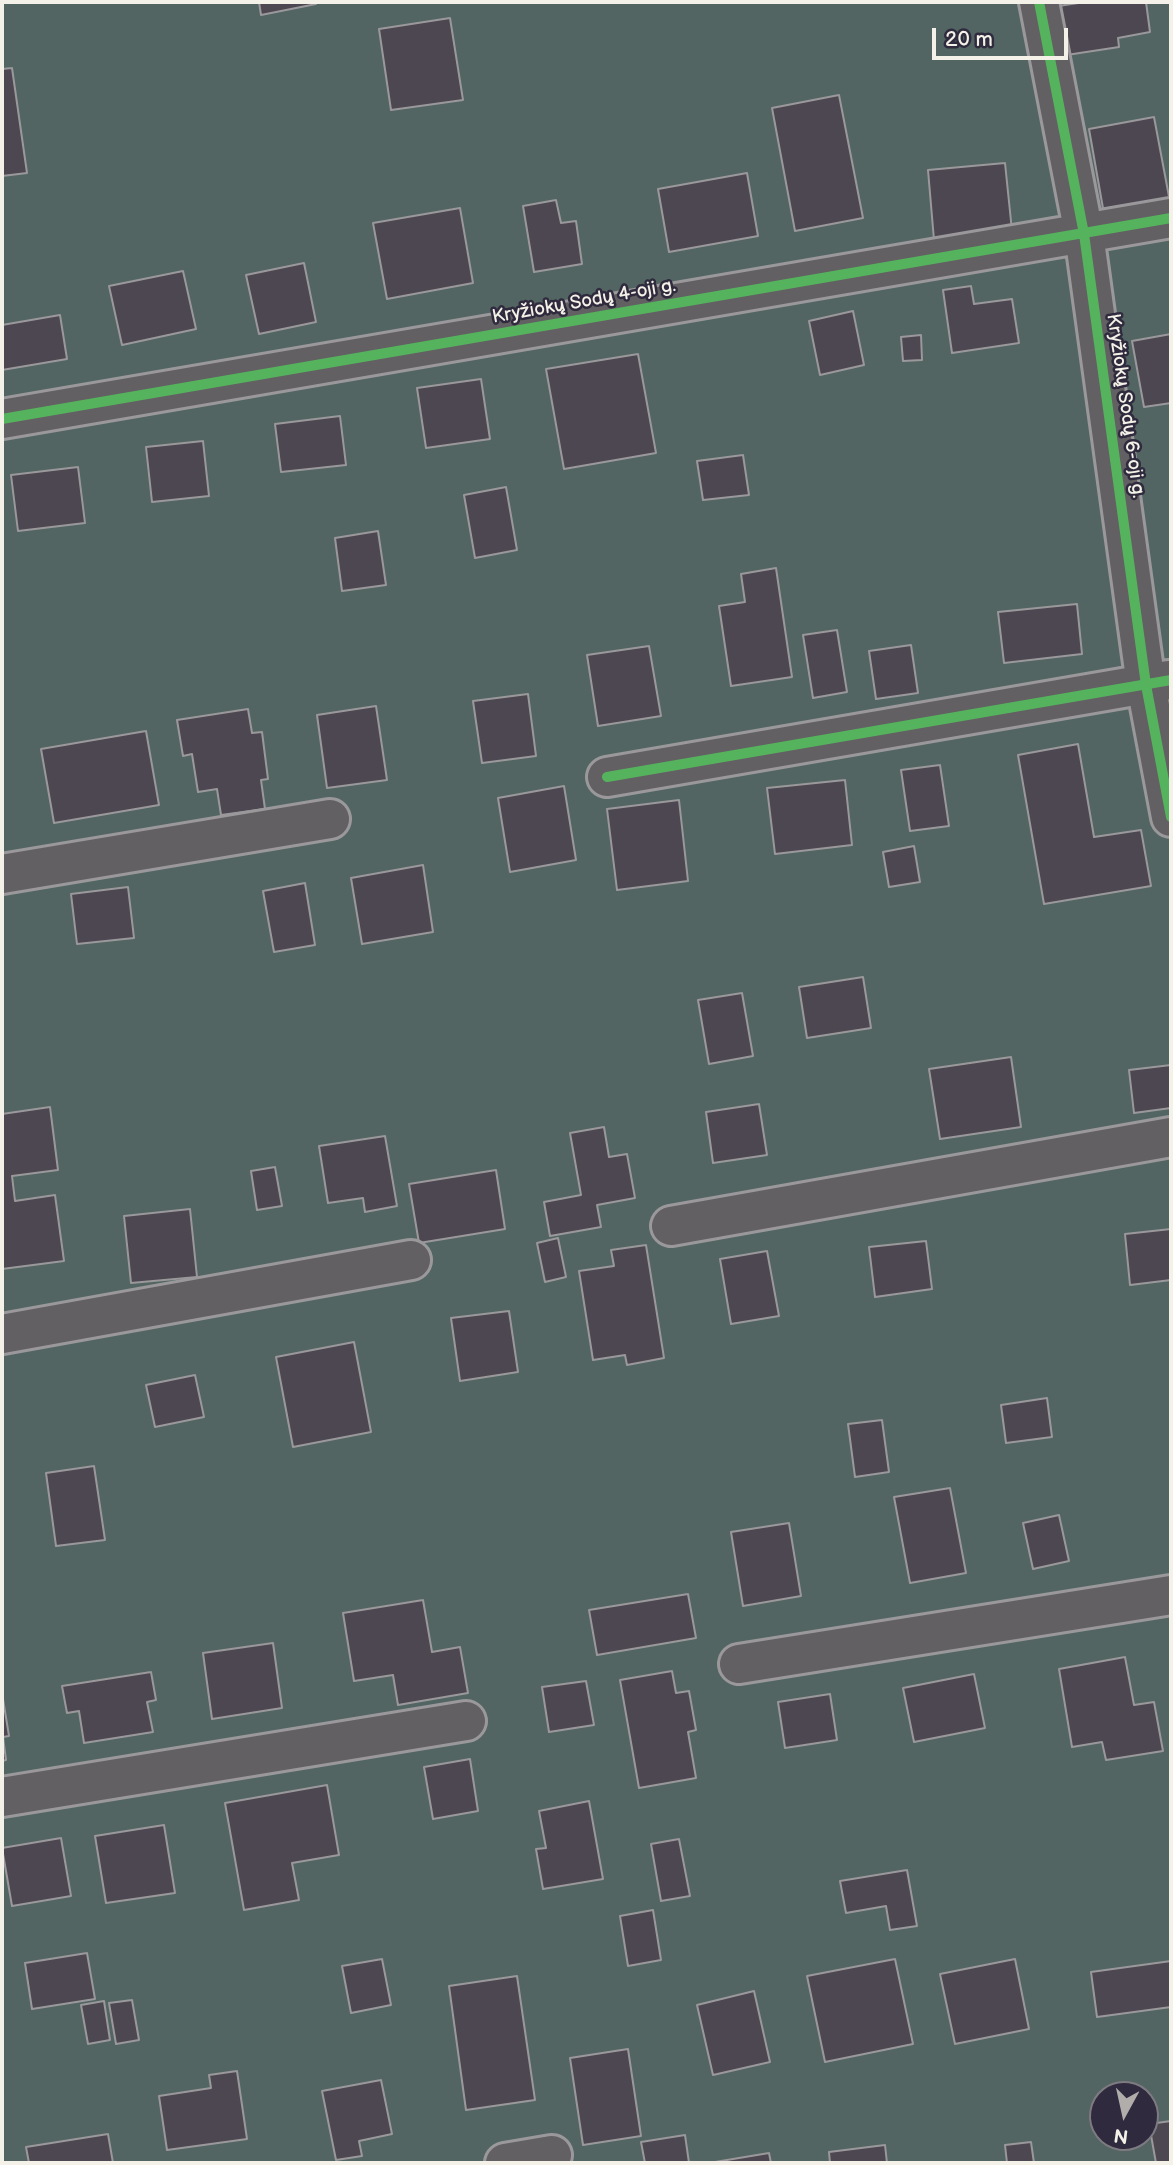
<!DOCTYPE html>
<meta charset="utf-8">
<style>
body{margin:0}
#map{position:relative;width:1173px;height:2165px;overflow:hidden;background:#312e39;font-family:"Balsamiq Sans",sans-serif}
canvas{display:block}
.frame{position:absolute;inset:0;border:4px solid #f4f1e8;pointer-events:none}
.north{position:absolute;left:1089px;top:2081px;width:70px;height:70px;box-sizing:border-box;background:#2f2a3d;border:2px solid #7e7a81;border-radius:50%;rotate:188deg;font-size:19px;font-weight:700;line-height:28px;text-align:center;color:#f4f1e8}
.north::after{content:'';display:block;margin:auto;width:24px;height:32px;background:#b0adab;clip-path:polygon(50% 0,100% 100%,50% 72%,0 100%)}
.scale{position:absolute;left:932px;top:28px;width:136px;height:32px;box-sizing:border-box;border:4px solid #f4f1e8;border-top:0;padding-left:9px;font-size:21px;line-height:24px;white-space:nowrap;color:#f4f1e8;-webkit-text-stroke:5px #2f2a3d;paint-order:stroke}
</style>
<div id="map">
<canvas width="1173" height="2165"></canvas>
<div class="frame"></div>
<div class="north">N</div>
<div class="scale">20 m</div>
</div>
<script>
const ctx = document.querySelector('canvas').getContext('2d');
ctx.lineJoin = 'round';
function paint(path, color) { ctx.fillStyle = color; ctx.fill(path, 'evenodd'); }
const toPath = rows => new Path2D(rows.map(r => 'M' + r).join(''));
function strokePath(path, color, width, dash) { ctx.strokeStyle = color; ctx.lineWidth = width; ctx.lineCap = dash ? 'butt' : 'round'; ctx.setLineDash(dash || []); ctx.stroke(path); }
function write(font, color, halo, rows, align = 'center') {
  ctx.font = font + ' "Balsamiq Sans",sans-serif'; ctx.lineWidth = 5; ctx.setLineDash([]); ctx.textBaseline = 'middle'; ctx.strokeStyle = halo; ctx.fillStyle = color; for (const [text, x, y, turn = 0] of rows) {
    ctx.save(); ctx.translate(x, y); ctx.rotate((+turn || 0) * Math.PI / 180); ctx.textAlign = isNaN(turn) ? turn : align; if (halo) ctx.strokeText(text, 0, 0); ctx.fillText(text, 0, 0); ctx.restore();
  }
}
paint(toPath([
 [2,2,1171,2,1171,2163,2,2163],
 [1103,2095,1145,2095,1145,2137,1103,2137]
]), '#526562');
const building = toPath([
 [259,2,315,2,316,4,261,15,259,2],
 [1085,2,1146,2,1150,32,1118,38,1119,47,1060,56,1052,7,1085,2],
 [450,18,463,100,391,110,379,29,450,18],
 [12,68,27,173,2,176,2,69,12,68],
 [839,95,863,218,795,231,772,108,839,95],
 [1154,117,1170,202,1104,214,1089,129,1154,117],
 [1005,163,1012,231,934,240,928,170,1005,163],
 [747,173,758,236,669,252,658,189,747,173],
 [556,200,561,223,576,221,582,264,534,272,523,206,556,200],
 [460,208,473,283,387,299,373,223,460,208],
 [304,263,316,322,259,334,246,275,304,263],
 [183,271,196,329,122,345,109,286,183,271],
 [971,286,974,304,1012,299,1019,343,952,353,943,290,971,286],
 [853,311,864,365,820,375,809,321,853,311],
 [60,315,67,359,2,370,2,325,60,315],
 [1171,334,1171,403,1144,407,1132,341,1171,334],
 [921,335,922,360,903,361,901,337,921,335],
 [638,354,656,453,564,469,546,369,638,354],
 [481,379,490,439,426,448,417,388,481,379],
 [340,416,346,465,281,472,275,424,340,416],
 [203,441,209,496,152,502,146,447,203,441],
 [743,455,749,495,703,500,697,461,743,455],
 [78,467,85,523,18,531,11,475,78,467],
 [506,487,517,550,475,558,464,495,506,487],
 [378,531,386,585,342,591,335,538,378,531],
 [776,568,792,677,731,686,719,606,745,602,741,574,776,568],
 [1077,604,1082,654,1004,663,998,612,1077,604],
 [837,630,847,692,813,698,803,635,837,630],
 [911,645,918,693,876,699,869,651,911,645],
 [649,646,661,716,598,726,587,655,649,646],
 [528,694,536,756,482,763,473,701,528,694],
 [376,706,387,780,327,788,317,715,376,706],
 [248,709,252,733,262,732,268,779,261,780,265,809,221,815,217,789,198,792,192,754,183,756,177,720,248,709],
 [146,731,159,805,54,823,41,749,146,731],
 [1078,744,1094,837,1141,830,1151,886,1044,904,1018,755,1078,744],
 [940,765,949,826,910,831,901,770,940,765],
 [845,780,852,845,775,854,767,788,845,780],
 [564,786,576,860,510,872,498,798,564,786],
 [679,800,688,881,617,890,607,809,679,800],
 [914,846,920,882,889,887,883,852,914,846],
 [423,865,433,932,362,944,351,878,423,865],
 [305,883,315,945,274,952,263,891,305,883],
 [128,887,134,938,77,944,71,894,128,887],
 [863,977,871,1028,807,1038,799,987,863,977],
 [742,993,753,1056,709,1064,698,1000,742,993],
 [1011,1057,1021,1127,940,1139,929,1069,1011,1057],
 [1171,1065,1171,1108,1134,1113,1129,1070,1171,1065],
 [759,1104,767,1155,713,1163,706,1112,759,1104],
 [50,1107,58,1170,12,1176,15,1201,55,1195,64,1261,2,1269,2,1114,50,1107],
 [604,1127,609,1157,627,1154,635,1198,597,1205,601,1227,550,1236,544,1202,581,1195,570,1133,604,1127],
 [385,1136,397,1206,365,1212,363,1198,328,1203,319,1146,385,1136],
 [275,1167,282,1206,257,1210,251,1171,275,1167],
 [496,1170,505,1229,419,1243,409,1184,496,1170],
 [190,1209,197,1277,131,1283,124,1216,190,1209],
 [1171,1229,1171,1280,1130,1285,1125,1234,1171,1229],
 [558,1238,566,1277,545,1282,537,1243,558,1238],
 [926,1241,932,1289,875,1297,869,1247,926,1241],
 [646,1245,664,1358,627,1365,625,1355,593,1360,579,1271,614,1266,611,1250,646,1245],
 [767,1251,779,1316,731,1324,720,1259,767,1251],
 [509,1311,518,1372,460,1381,451,1318,509,1311],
 [354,1342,371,1432,293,1447,276,1357,354,1342],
 [195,1375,204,1417,155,1427,146,1385,195,1375],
 [1047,1398,1052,1437,1006,1443,1001,1405,1047,1398],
 [882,1420,889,1472,855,1477,848,1424,882,1420],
 [94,1466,105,1540,56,1546,46,1473,94,1466],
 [950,1488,966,1573,910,1583,894,1497,950,1488],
 [1059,1515,1069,1561,1033,1569,1023,1523,1059,1515],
 [789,1523,801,1596,743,1606,731,1532,789,1523],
 [688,1594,696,1638,597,1655,589,1610,688,1594],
 [423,1600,432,1652,460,1647,468,1693,398,1705,393,1675,354,1681,343,1613,423,1600],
 [273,1643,282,1708,212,1719,203,1653,273,1643],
 [1125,1657,1134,1705,1154,1702,1163,1751,1106,1760,1102,1742,1072,1747,1059,1669,1125,1657],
 [672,1671,676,1693,689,1691,696,1730,688,1732,696,1778,639,1788,620,1680,672,1671],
 [151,1672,156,1700,147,1702,153,1732,84,1743,79,1711,67,1713,62,1686,151,1672],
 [974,1674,985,1728,914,1742,903,1688,974,1674],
 [586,1681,594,1725,549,1732,542,1687,586,1681],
 [2,1693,9,1736,3,1737,6,1760,2,1761,2,1693],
 [830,1694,837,1740,785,1748,778,1702,830,1694],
 [470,1759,478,1811,433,1819,424,1767,470,1759],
 [327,1785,339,1855,292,1863,299,1900,244,1910,225,1803,327,1785],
 [589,1801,603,1879,543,1889,536,1849,546,1848,539,1811,589,1801],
 [164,1825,175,1893,106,1903,95,1836,164,1825],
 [61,1838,71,1896,12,1906,2,1848,61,1838],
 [679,1839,690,1896,661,1901,651,1844,679,1839],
 [907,1870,917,1926,890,1930,886,1906,846,1913,840,1881,907,1870],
 [653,1910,661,1960,628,1966,620,1916,653,1910],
 [87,1953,95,1999,32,2009,25,1963,87,1953],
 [382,1959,391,2005,351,2013,342,1966,382,1959],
 [895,1959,913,2044,825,2062,807,1976,895,1959],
 [1015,1959,1029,2029,955,2044,940,1974,1015,1959],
 [1171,1961,1171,2007,1097,2017,1091,1972,1171,1961],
 [517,1976,535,2100,466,2110,449,1986,517,1976],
 [754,1991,770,2062,713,2075,697,2005,754,1991],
 [132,2000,139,2040,116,2044,109,2003,132,2000],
 [104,2001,110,2040,88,2044,81,2005,104,2001],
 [628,2049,641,2136,583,2145,570,2058,628,2049],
 [237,2071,247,2139,167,2150,159,2096,211,2088,209,2075,237,2071],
 [381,2080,392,2134,359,2141,362,2156,336,2160,322,2091,381,2080],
 [1171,2121,1171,2163,1156,2163,1149,2124,1171,2121],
 [108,2134,113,2163,29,2163,26,2147,108,2134],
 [685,2135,689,2163,645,2163,641,2142,685,2135],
 [1031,2142,1034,2163,1007,2163,1005,2145,1031,2142],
 [885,2145,887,2163,830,2163,829,2152,885,2145],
 [769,2153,771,2163,709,2163,769,2153]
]);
paint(building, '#4c4750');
strokePath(building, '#9a989b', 2);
const minor = toPath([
 [1039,2,1084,234,1146,685,1171,817],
 [2,419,1171,218],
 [607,777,1169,680],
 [2,874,330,819],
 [671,1226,1171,1137],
 [2,1334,411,1260],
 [739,1664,1171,1595],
 [2,1797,466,1721],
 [505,2163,552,2155]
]);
strokePath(minor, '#9a989b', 44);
strokePath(minor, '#626063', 38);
strokePath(toPath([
 [1039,2,1084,234,1146,685,1171,817],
 [2,419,1171,218],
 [607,777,1171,680]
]), '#56b35d', 10);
write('19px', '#f4f1e8', '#2f2a3d', [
 ["Kryžiokų Sodų 4-oji g.",584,302,-10],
 ["Kryžiokų Sodų 6-oji g.",1125,406,82]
]);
</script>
